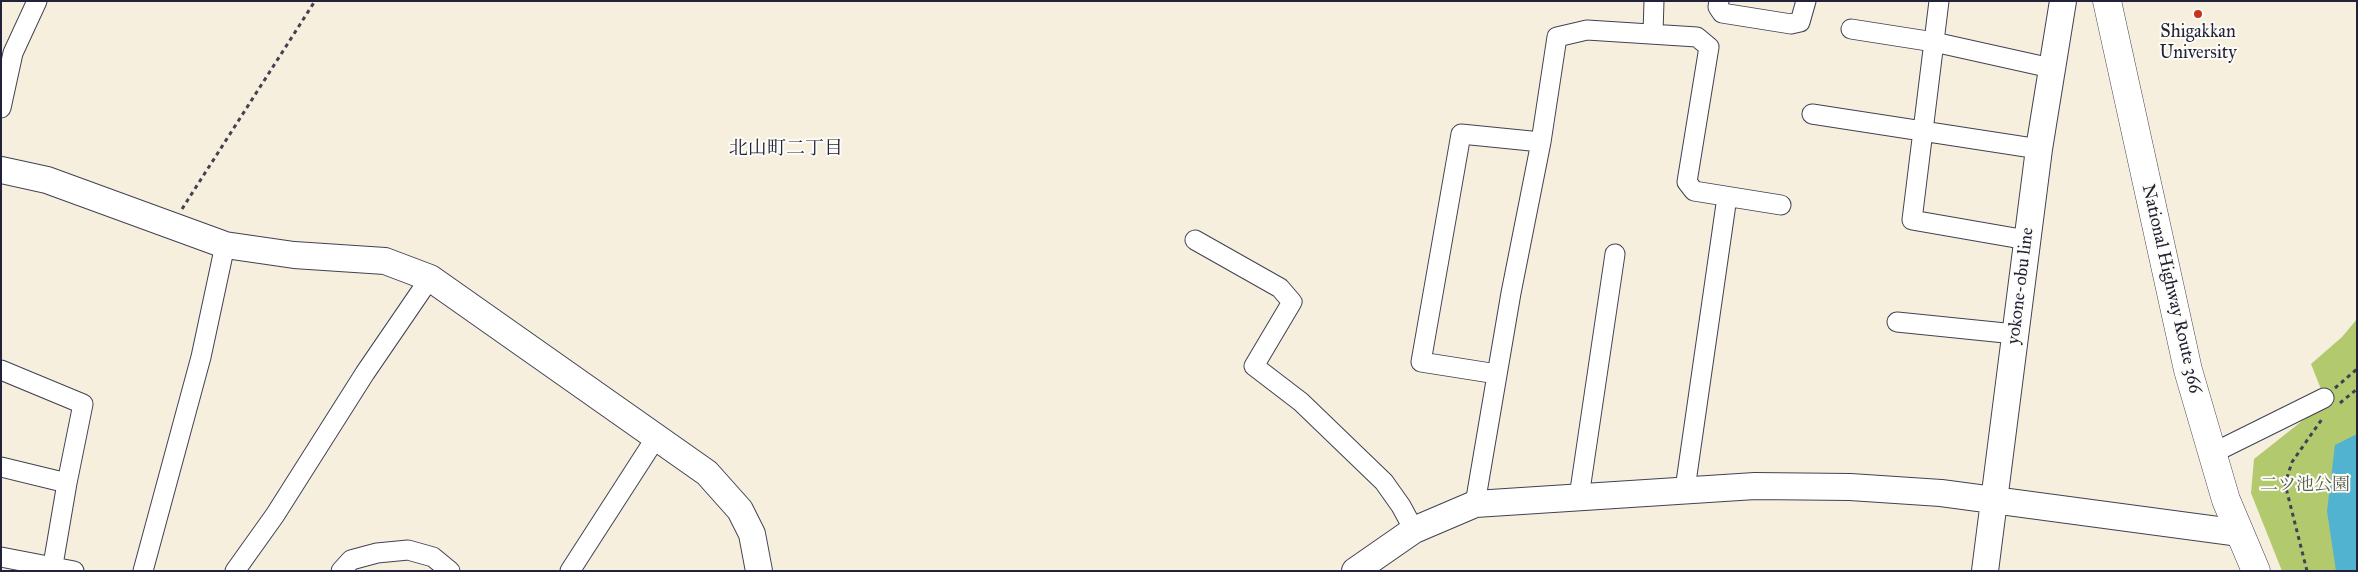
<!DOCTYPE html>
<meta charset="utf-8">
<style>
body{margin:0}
#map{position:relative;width:2358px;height:572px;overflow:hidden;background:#f6efdd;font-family:"IM FELL Great Primer",serif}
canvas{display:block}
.frame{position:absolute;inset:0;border:2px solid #22223b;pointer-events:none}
</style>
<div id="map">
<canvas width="2358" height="572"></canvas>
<div class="frame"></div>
</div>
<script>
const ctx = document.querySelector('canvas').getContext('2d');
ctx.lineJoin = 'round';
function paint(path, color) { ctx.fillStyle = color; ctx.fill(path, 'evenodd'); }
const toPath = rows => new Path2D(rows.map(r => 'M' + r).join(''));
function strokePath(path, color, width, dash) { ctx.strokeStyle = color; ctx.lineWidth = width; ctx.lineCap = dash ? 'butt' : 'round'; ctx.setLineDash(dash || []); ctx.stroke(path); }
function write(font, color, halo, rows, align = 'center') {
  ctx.font = font + ' "IM FELL Great Primer","Noto Serif JP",serif'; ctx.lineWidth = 4; ctx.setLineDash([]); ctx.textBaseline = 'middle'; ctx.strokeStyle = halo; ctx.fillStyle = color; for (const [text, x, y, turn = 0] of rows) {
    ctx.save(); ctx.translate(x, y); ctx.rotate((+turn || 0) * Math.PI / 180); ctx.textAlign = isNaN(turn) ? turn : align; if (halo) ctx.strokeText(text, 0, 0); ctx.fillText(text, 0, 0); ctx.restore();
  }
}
paint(toPath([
 [2357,319,2357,571,2282,571,2251,493,2254,459,2326,402,2311,364,2342,337]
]), '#b2c96e');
paint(toPath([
 [2357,434,2357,571,2336,571,2327,511,2335,445]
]), '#51b3d0');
const street = toPath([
 [1719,1,1718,7,1722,13,1791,24,1800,22,1806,1],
 [1939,1,1912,220,2027,240],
 [1851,29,1934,42,2051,68],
 [1653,33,1654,1],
 [1,108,13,53,37,1],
 [1812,114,2039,149],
 [1195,240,1280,288,1292,302,1254,366,1301,402,1384,482,1401,506,1414,530],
 [1897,322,2015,334],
 [1,370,83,404,67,483,53,565],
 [1497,374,1421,362,1461,134,1541,142],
 [2213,453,2324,398],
 [1,467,67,483],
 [1685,489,1727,197],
 [1579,497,1615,254],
 [1475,504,1511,293,1541,142,1557,37,1587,30,1697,37,1709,47,1687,182,1694,191,1781,205],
 [1,557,74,571],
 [143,571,201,357,225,245],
 [235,571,275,515,365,373,430,278],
 [341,571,351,560,377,553,408,550,433,557,450,571],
 [570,571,657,436]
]);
const secondary = toPath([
 [1,170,47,180,225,245,294,255,385,261,430,278,707,473,740,510,752,534,759,571],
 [1355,571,1414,530,1475,504,1755,486,1850,487,1941,493,2240,533],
 [1985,571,2039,149,2063,1]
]);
const highway = toPath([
 [2107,1,2188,370,2226,500,2256,571]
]);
strokePath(street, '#424153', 21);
strokePath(secondary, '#424153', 28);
strokePath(highway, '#424153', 29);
strokePath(toPath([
 [182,209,315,1],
 [2335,388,2357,369],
 [2340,403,2357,389],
 [2307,571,2285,484,2292,462,2322,419]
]), '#424153', 3, [4, 4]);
strokePath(street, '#fff', 19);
strokePath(secondary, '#fff', 26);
strokePath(highway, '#fff', 28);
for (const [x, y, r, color] of [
 [2198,14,5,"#c8321e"]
]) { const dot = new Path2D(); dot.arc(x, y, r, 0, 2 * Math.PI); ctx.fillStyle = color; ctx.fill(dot); strokePath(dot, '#fdfcf7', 2); }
write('18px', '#22223b', '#fdfcf7', [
 ["Shigakkan",2198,33],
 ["University",2198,54]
]);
write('18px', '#22223b', '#fdfcf7', [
 ["yokone-obu line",2021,286,-83],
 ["National Highway Route 366",2171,289,77]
]);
write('18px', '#545c4d', '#fdfcf7', [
 ["二ツ池公園",2305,486]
]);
write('19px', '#22223b', '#fdfcf7', [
 ["北山町二丁目",786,149]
]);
</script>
